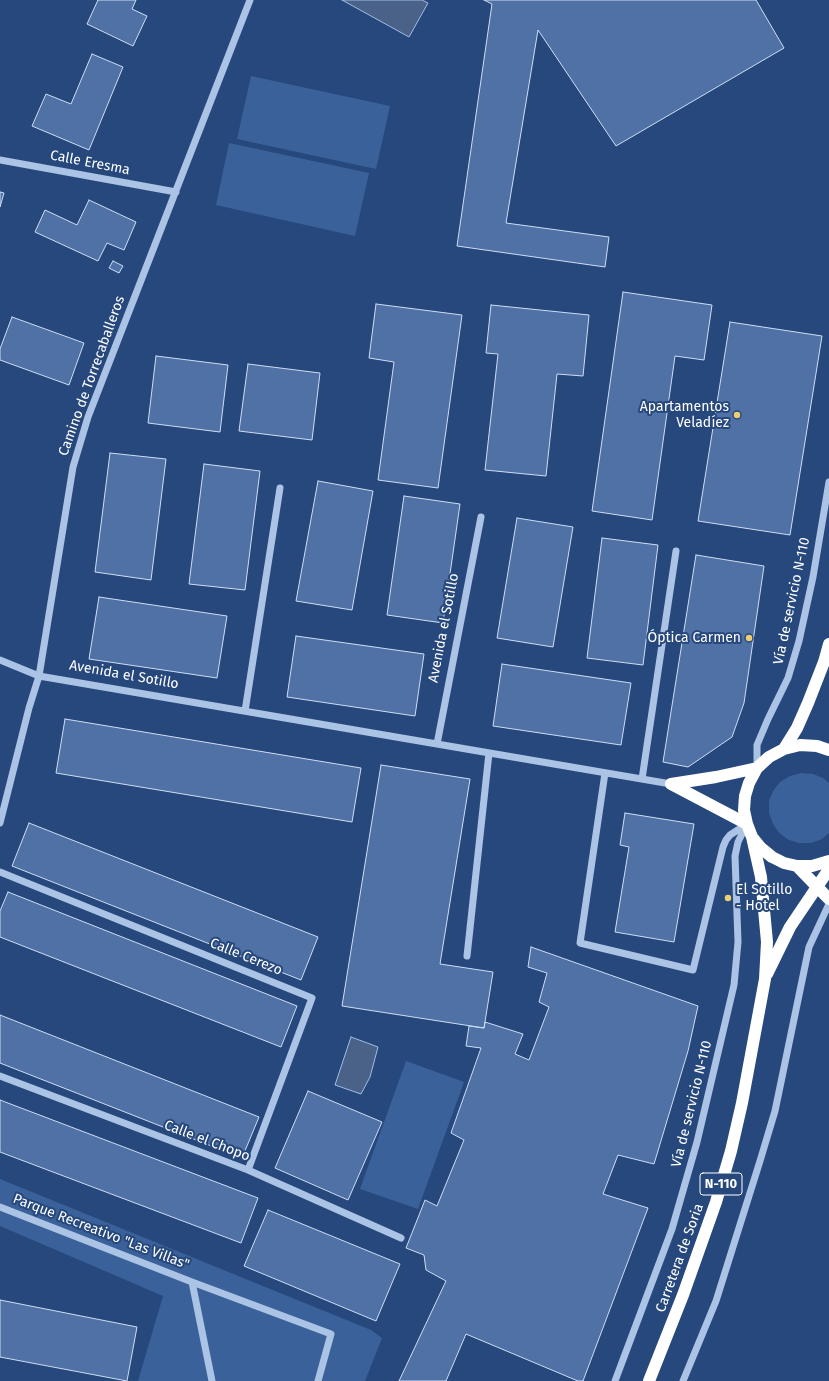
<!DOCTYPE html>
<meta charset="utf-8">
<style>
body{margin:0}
canvas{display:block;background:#26487c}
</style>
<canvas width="829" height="1381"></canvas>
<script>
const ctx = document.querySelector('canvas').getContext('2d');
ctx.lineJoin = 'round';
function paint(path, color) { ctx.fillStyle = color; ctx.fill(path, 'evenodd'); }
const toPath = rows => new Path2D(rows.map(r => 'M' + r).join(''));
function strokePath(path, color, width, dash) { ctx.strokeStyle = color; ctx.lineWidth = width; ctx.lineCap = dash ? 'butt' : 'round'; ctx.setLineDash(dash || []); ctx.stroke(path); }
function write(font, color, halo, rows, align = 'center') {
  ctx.font = font + ' "Fira Sans",sans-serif'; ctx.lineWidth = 4; ctx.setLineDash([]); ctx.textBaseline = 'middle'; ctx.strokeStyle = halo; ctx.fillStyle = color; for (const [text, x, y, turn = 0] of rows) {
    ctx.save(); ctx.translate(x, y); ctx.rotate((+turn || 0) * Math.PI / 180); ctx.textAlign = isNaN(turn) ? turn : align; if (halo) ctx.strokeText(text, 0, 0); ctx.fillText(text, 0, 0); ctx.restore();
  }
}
paint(toPath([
 [251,76,390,106,376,169,237,139],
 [229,143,369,173,355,236,216,205],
 [801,773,813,774,823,778,829,783,829,833,822,839,811,843,799,843,789,840,779,833,773,824,769,813,769,801,773,791,780,782,790,776],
 [406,1061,464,1082,418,1209,360,1189],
 [0,1179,371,1330,382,1338,365,1381,138,1381,163,1296,0,1226]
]), '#3a6199');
const water = toPath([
 [342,0,422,0,428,3,409,37,342,0],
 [351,1037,378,1047,370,1077,361,1094,335,1085,351,1037]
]);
paint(water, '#4a6288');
strokePath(water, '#a0bde5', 1);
const building = toPath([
 [98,0,136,0,132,9,147,16,133,46,87,24,98,0],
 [484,0,756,0,784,48,616,146,538,30,506,223,609,237,605,267,457,246,492,4,484,0],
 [92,54,123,67,89,150,32,126,46,94,71,104,92,54],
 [0,192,4,193,0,207,0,192],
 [89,200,136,222,124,250,107,243,98,261,35,232,45,210,77,225,89,200],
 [113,261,123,266,119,273,109,268,113,261],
 [623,292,712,305,704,360,675,356,652,520,592,511,623,292],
 [376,304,462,315,438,488,378,480,394,362,369,358,376,304],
 [491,305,589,315,583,376,557,374,546,476,485,470,498,354,486,353,491,305],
 [12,317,84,343,69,385,0,360,0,349,12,317],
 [730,322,822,336,790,535,698,521,730,322],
 [156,356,228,365,220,432,148,423,156,356],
 [248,364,320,373,312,440,239,431,248,364],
 [110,453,166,459,151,580,95,572,110,453],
 [204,464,260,471,245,590,189,584,204,464],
 [318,481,373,491,352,610,296,601,318,481],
 [404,496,460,504,443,623,387,615,404,496],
 [517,518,573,527,553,647,497,638,517,518],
 [602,538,658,545,643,665,587,658,602,538],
 [696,555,764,566,744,703,732,737,688,767,663,762,696,555],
 [99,597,227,616,217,678,89,659,99,597],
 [296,636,424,654,415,716,287,697,296,636],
 [502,664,631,683,621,745,493,726,502,664],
 [65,719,361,768,352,822,56,773,65,719],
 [381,765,470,779,440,964,493,972,484,1028,342,1006,381,765],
 [625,813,694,824,674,942,615,932,629,847,620,845,625,813],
 [29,823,318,937,301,980,12,866,29,823],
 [8,892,297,1006,281,1047,0,937,0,911,8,892],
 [531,947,698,1006,688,1051,654,1164,618,1155,603,1194,648,1208,583,1381,578,1381,466,1334,446,1381,399,1381,446,1281,426,1270,424,1255,406,1248,425,1200,437,1206,464,1140,451,1133,481,1048,466,1046,469,1026,484,1028,485,1022,523,1034,515,1054,529,1060,549,1007,539,1002,547,973,528,967,531,947],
 [0,1015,259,1117,242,1158,0,1063,0,1015],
 [308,1091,382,1122,348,1200,275,1168,308,1091],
 [0,1100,258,1198,241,1243,0,1152,0,1100],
 [268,1210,400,1264,376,1321,244,1266,268,1210],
 [0,1300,137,1327,127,1381,0,1357,0,1300]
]);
paint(building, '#4f71a5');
strokePath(building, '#ceddf4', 1);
strokePath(toPath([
 [0,160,176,192],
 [0,660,39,676,671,784],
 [245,711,280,488],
 [437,744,481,517],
 [757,768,757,745,768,719,788,678,799,641,813,577,829,482],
 [605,773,580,943,693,970,723,847,726,840,730,835,747,824],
 [642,779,676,551],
 [0,823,29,708,39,676,73,467,88,417,250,0],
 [0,872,312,998,248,1170],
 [467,956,489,753],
 [0,1076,248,1170,401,1238],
 [0,1207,192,1282,212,1381],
 [192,1282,331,1334,318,1381],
 [615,1381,672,1229,697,1142,734,985,738,942,735,856,738,842,747,824],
 [683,1381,716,1301,760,1161,775,1111,809,947,829,904]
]), '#abc3e4', 7);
strokePath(toPath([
 [784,749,797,728,808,703,824,662,829,644],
 [829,750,817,746,800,745,784,749,769,757,757,768,749,783,745,796,744,810,747,824,752,837,761,848,772,857,784,863,797,866,812,866,829,861],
 [671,784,716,777,757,768],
 [671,784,747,824],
 [797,866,829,899],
 [767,974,790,927,829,869],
 [649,1381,683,1295,716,1202,731,1151,742,1103,765,979,767,942,761,877,752,837]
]), '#fff', 12);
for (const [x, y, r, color] of [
 [737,415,4,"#edce71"],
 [749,638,4,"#edce71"],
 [728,898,4,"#edce71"]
]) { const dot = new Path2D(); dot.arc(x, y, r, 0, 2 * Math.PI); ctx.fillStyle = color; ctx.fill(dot); strokePath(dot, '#26487c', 1.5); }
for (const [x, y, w] of [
 [721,1184,42]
]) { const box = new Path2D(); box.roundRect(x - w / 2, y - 11, w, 22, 3); ctx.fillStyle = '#26487c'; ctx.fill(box); strokePath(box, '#fff', 1); }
write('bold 13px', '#fff', null, [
 ["N-110",721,1184]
]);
write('14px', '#fff', '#26487c', [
 ["Calle Eresma",90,163,11],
 ["Camino de Torrecaballeros",92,376,-70],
 ["Vía de servicio N-110",792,601,-78],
 ["Avenida el Sotillo",444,628,-79],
 ["Avenida el Sotillo",124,675,10],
 ["Calle Cerezo",246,957,22],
 ["Vía de servicio N-110",692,1104,-76],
 ["Calle el Chopo",207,1141,21],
 ["Parque Recreativo \"Las Villas\"",101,1232,21],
 ["Carretera de Soria",680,1258,-70]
]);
write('14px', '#fff', '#26487c', [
 ["Apartamentos",729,407],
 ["Veladíez",729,423],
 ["Óptica Carmen",741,638],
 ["El Sotillo",736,890,"left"],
 ["- Hotel",736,906,"left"]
], 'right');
</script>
